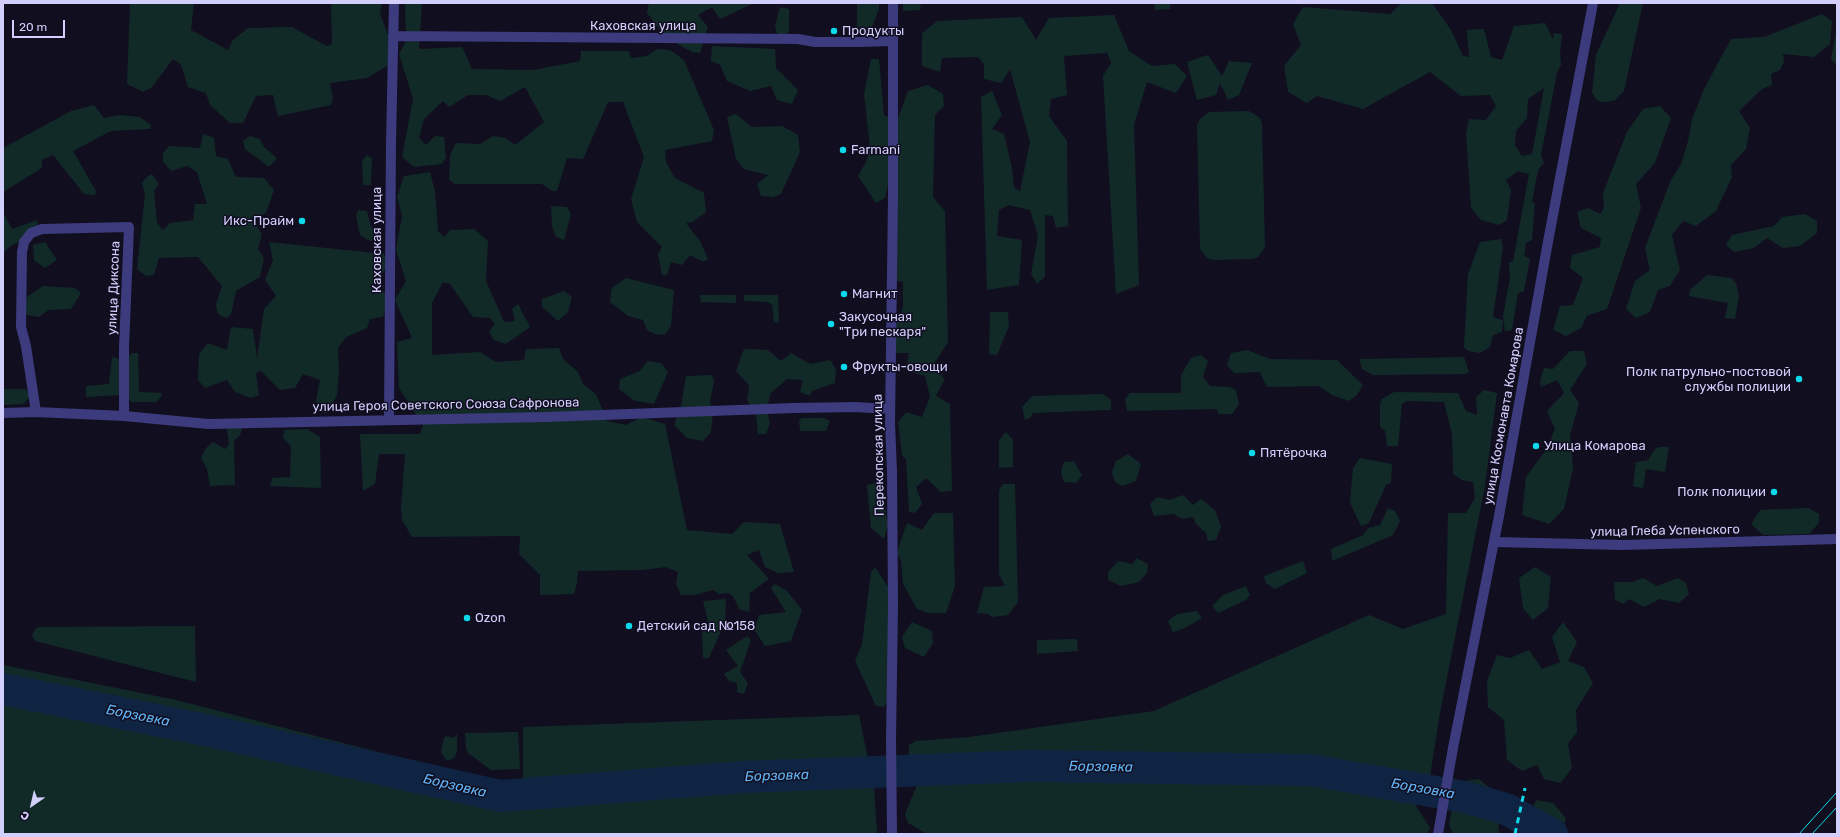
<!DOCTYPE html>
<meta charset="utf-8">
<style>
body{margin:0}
#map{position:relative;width:1840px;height:837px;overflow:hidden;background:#110e20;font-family:Rubik,sans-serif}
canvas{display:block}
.frame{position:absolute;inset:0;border:4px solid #d3cffd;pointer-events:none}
.north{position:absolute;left:12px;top:785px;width:40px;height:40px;-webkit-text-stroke:3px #110e20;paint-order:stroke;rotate:214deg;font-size:11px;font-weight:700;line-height:16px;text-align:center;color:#d3cffd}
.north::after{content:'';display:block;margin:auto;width:14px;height:18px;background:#d3cffd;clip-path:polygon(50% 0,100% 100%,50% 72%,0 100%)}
.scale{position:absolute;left:12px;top:20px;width:53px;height:18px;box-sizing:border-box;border:2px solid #d3cffd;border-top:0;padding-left:5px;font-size:12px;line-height:14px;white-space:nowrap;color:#d3cffd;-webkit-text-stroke:3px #110e20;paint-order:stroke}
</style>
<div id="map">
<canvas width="1840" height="837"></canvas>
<div class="frame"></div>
<div class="north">С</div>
<div class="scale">20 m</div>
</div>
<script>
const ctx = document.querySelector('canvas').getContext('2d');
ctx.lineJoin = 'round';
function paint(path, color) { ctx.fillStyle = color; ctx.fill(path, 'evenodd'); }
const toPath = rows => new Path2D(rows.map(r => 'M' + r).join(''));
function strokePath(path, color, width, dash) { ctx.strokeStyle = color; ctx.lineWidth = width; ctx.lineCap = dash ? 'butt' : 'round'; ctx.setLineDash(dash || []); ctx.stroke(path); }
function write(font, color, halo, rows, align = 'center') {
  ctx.font = font + ' Rubik,sans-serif'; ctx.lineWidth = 3; ctx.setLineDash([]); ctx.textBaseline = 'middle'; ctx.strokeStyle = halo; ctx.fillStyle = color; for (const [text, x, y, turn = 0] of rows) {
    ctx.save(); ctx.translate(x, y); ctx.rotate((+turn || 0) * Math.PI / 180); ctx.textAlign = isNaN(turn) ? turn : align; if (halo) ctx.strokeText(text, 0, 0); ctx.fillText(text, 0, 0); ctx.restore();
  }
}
paint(toPath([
 [130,3,194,3,191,30,228,50,233,40,248,28,292,27,327,46,332,44,331,3,382,3,380,14,391,42,389,65,367,78,330,83,333,98,331,105,278,116,273,95,256,96,243,123,230,123,210,105,206,93,188,87,181,65,173,59,152,87,143,92,127,84],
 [405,3,422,3,419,49,462,47,472,69,533,70,580,61,581,51,629,51,631,58,647,56,657,49,670,50,684,60,714,130,712,141,665,150,666,162,675,178,704,193,706,212,693,222,686,223,700,241,708,259,703,262,690,255,682,265,671,262,667,275,662,275,658,254,662,247,637,222,631,199,644,157,623,102,608,102,583,159,567,158,557,191,552,191,542,184,455,184,449,180,450,155,456,143,480,144,493,136,506,138,515,145,544,122,525,87,500,101,486,95,468,95,449,107,443,101,424,119,419,138,426,145,435,136,444,137,446,157,442,164,414,167,402,157,413,99,399,54,406,41],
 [649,3,754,3,720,19,712,7,698,15,708,27,700,53,692,52,665,37,647,13],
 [857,3,879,3,879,9,869,34,857,32],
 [903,3,921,3,920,10,903,11],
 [1154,3,1170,3,1170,9,1155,10],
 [1402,3,1432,3,1451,30,1463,56,1469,57,1467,30,1484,29,1491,57,1502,60,1514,26,1545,23,1553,39,1554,33,1562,34,1560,54,1561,65,1557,73,1541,155,1544,163,1538,170,1532,202,1535,203,1532,240,1526,243,1524,256,1530,259,1524,291,1518,293,1512,330,1505,331,1503,316,1510,278,1509,263,1513,261,1529,174,1518,171,1506,180,1511,190,1507,220,1499,225,1481,220,1471,208,1466,133,1469,119,1486,120,1496,106,1490,95,1461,96,1430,72,1363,109,1317,96,1307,103,1288,92,1284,66,1301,45,1293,24,1303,7,1390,14],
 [1544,88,1532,154,1522,156,1515,145,1516,131,1527,118,1528,99],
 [1620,3,1643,3,1624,91,1615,100,1607,102,1601,102,1596,99,1592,93,1596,55],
 [780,7,789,9,789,32,779,40,775,26],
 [1822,14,1832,21,1830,44,1814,57,1783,54,1784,62,1780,70,1771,74,1772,85,1762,89,1739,111,1750,128,1746,149,1731,165,1732,177,1716,211,1696,226,1683,221,1672,235,1680,270,1670,286,1658,290,1650,312,1636,318,1626,309,1635,281,1650,270,1645,248,1670,182,1681,164,1688,141,1692,119,1704,89,1731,39,1764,37],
 [1114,15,1129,51,1152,66,1175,64,1187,76,1176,93,1147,82,1134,125,1139,285,1116,294,1103,76,1111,63,1107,53,1064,56,1067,95,1051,99,1049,116,1067,141,1068,226,1056,228,1053,216,1045,215,1045,277,1037,284,1031,274,1038,236,1030,210,1009,205,999,210,997,236,1022,240,1019,285,987,290,981,97,992,91,1002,115,992,129,1004,134,1012,168,1014,188,1020,191,1030,142,1010,69,1001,83,984,79,984,64,978,57,942,58,940,72,922,66,922,33,937,21,1022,17,1036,40,1049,18],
 [1837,28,1837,65,1831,59],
 [712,46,775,49,776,68,798,90,792,104,777,100,771,86,750,91,727,81,720,65,711,61],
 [1208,55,1222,76,1229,61,1252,63,1239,95,1228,100,1220,83,1216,95,1197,100,1187,62],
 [871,59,879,59,884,115,897,121,908,91,928,85,943,94,944,106,935,115,933,197,945,211,948,342,932,367,945,379,936,396,950,404,952,491,941,492,926,478,916,487,922,504,915,513,909,512,906,459,902,455,898,422,906,412,922,417,930,397,925,376,914,373,907,365,909,353,896,353,895,328,903,307,903,282,897,281,891,171,885,198,876,203,858,176,867,160,870,146,864,94],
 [94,105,104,118,119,115,140,117,151,125,150,129,111,131,73,151,96,191,95,195,84,194,53,155,42,160,42,168,3,192,3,148,71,111],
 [1660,106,1671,118,1655,163,1636,184,1641,208,1607,309,1587,316,1581,328,1566,336,1553,330,1560,306,1573,305,1583,278,1570,268,1572,255,1600,247,1601,238,1581,228,1577,212,1588,208,1600,214,1604,208,1603,193,1627,132,1643,109],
 [1249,111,1260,118,1262,124,1265,247,1258,257,1253,259,1213,260,1207,258,1200,249,1197,125,1200,119,1209,112],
 [736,114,752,127,782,126,798,135,800,152,781,194,773,197,761,196,757,184,768,175,744,169,736,159,727,117],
 [203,134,214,138,216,156,228,159,236,177,264,178,274,190,266,213,252,219,262,234,258,249,264,258,260,277,236,291,231,314,227,318,221,316,217,312,216,304,222,286,198,257,159,258,154,275,146,276,137,269,145,194,142,183,147,177,152,174,159,184,154,191,157,223,163,230,170,223,193,220,195,204,207,204,197,172,187,166,171,171,163,162,163,153,169,146,200,148],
 [250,136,260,139,264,147,277,158,269,167,245,149,243,141],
 [367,155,372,158,371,185,363,185,362,161],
 [430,172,435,191,438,231,444,237,450,230,474,229,488,241,486,281,504,322,515,321,512,309,518,304,530,327,506,344,494,340,489,332,495,324,490,318,473,317,450,284,443,282,432,303,432,355,480,352,496,362,524,360,526,349,559,348,563,359,578,372,583,384,596,394,607,421,626,425,642,417,665,424,687,530,732,534,744,522,780,524,794,572,778,573,765,567,759,550,747,555,769,579,750,593,749,612,739,609,733,596,728,593,719,594,713,590,695,595,681,595,676,584,678,572,665,567,643,570,578,571,577,583,574,594,540,595,540,575,519,554,520,536,412,537,402,520,401,507,405,454,379,454,375,484,363,491,360,434,420,434,423,425,399,388,397,342,412,338,395,300,406,281,396,250,402,216,397,197,404,176],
 [551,206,567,207,571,214,564,240,556,237,552,226],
 [358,210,367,211,371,227,381,231,383,238,370,241,360,235,356,216],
 [3,212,12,229,37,220,39,234,10,246,3,254],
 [1805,214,1817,221,1817,233,1800,246,1783,248,1767,238,1754,248,1734,252,1726,245,1732,235,1774,226,1782,217],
 [1501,239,1503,247,1493,317,1503,320,1502,332,1493,335,1490,347,1480,353,1468,351,1464,347,1468,274,1480,242],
 [45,242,57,260,45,268,34,260,33,245],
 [269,242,384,254,388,265,377,282,389,300,383,317,370,319,367,328,346,337,338,348,339,372,337,395,327,413,321,412,316,401,320,380,303,374,295,388,280,390,261,371,256,373,259,395,251,398,235,392,227,380,205,388,198,380,199,354,208,343,227,350,231,327,253,329,257,358,264,309,276,296,265,280,273,260],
 [1707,275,1731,278,1736,283,1739,296,1735,319,1725,318,1728,303,1689,296,1690,290],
 [626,278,674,290,671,325,666,334,657,335,647,330,643,320,628,316,610,302,612,288],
 [43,286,75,288,81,293,71,309,48,310,39,317,27,315,22,307,27,297],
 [564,291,572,297,568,312,558,321,542,307,542,299],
 [700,295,736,295,736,303,701,302],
 [744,295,778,295,779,323,774,322,772,304,767,302,744,301],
 [990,312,1008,312,1009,326,997,355,989,354],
 [744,349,768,350,781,361,791,353,810,364,830,360,836,369,835,383,812,391,810,396,800,392,803,380,787,379,770,394,767,411,770,423,766,434,758,434,756,415,747,400,749,385,736,371],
 [1247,350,1270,359,1337,360,1363,385,1357,395,1349,401,1332,395,1319,386,1267,387,1260,372,1234,373,1227,365,1231,353],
 [1570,351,1584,351,1587,364,1570,390,1579,403,1570,435,1573,468,1564,509,1549,524,1522,515,1526,477,1546,450,1555,429,1547,411,1564,393,1557,380,1541,387,1540,381,1544,368,1553,369],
 [132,353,138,353,139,392,162,393,161,397,156,402,131,402,127,395,127,358],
 [1201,355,1208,361,1203,377,1210,386,1230,387,1236,390,1239,404,1232,414,1219,414,1217,409,1127,411,1125,399,1130,393,1181,393,1181,375,1191,358],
 [112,357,118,358,123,367,121,395,86,397,86,386,109,384],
 [1464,357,1469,372,1465,374,1373,375,1362,369,1359,359],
 [647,361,661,363,668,372,654,404,635,401,619,389,620,379,640,371],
 [712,375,714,381,710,402,713,412,711,432,703,441,687,438,674,425,681,406,686,376],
 [3,389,24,389,33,394,23,404,3,405],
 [1484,390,1497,393,1485,486,1440,713,1430,776,1418,780,1411,798,1430,828,1427,834,927,834,908,823,905,814,921,775,914,762,908,766,909,745,916,741,969,737,1154,711,1369,615,1403,629,1446,614,1448,513,1466,513,1475,498,1473,482,1462,480,1453,474,1452,434,1444,402,1407,401,1402,404,1398,446,1387,446,1385,431,1380,427,1380,404,1382,399,1394,392,1458,393,1466,411,1477,415,1476,397],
 [1103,394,1111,400,1111,410,1033,413,1030,418,1025,420,1022,407,1032,396],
 [802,418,824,418,830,421,826,431,800,431,799,420],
 [234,423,242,429,240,435,234,441,235,485,210,486,207,469,201,458,206,448,213,442,225,449,229,444,227,429],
 [307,429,320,437,321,488,270,486,272,478,290,477,291,446,283,438,284,430],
 [1006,432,1013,440,1013,467,999,468,999,440],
 [1659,447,1669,447,1665,472,1646,469,1643,488,1633,486,1636,462,1648,460,1654,450],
 [1128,454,1141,464,1136,481,1122,486,1115,482,1112,472,1116,461],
 [1360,458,1392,464,1391,483,1386,485,1369,523,1361,526,1350,503,1353,468],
 [1074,461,1082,475,1076,483,1064,482,1061,472,1064,462],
 [880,482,888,525,884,539,871,528,867,485],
 [1003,484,1015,484,1018,602,1008,615,992,617,988,614,977,613,984,587,1005,586,999,574,999,490],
 [1183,495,1193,505,1201,499,1215,510,1221,527,1216,540,1208,541,1206,533,1196,524,1193,517,1183,519,1173,514,1154,516,1150,504,1157,497,1170,500],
 [1388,508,1395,511,1400,521,1393,535,1332,561,1331,549,1363,535,1368,528,1380,525],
 [1808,508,1819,514,1819,523,1809,534,1763,535,1751,524,1760,510],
 [934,513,953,513,955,586,946,613,929,613,917,609,903,584,901,561,897,552,907,523,922,530],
 [1136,558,1148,564,1147,573,1139,582,1121,586,1108,580,1108,572,1118,561,1133,564],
 [1303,561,1307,573,1275,589,1266,583,1264,576],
 [875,567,888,587,888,700,884,707,876,706,855,661,862,644,871,572],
 [1535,567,1551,577,1548,608,1533,620,1523,608,1519,578],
 [1643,578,1657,586,1678,578,1686,583,1689,594,1679,603,1660,599,1644,607,1629,599,1624,604,1615,600,1614,582,1633,582],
 [775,584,787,591,802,610,791,641,765,646,754,629,759,615,786,612,771,588],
 [1246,586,1250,595,1246,600,1218,613,1212,606,1223,595],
 [726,599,725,622,709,658,703,658,702,631,708,622,703,601],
 [1197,611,1202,618,1185,628,1173,632,1168,621,1177,614],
 [912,622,932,631,933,643,924,657,905,648,902,637],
 [1563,622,1577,642,1568,661,1584,667,1593,683,1576,710,1577,732,1568,744,1572,768,1561,783,1544,779,1537,765,1522,771,1507,760,1504,720,1488,707,1487,681,1497,655,1510,658,1529,650,1542,669,1560,662,1552,637],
 [195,626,196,682,35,641,32,635,36,628,40,627],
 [747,636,751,640,740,672,748,683,744,694,737,692,737,683,729,681,724,674,738,666,726,650],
 [1077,639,1078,651,1037,654,1037,640],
 [3,665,176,700,495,782,523,780,523,727,859,715,869,764,869,787,874,786,877,834,3,834],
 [518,732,520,769,491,770,468,753,466,748,465,733],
 [457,734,457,750,455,757,450,760,446,760,441,752,444,738,446,736,453,738],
 [1479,779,1497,794,1499,834,1453,834,1449,825,1457,782],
 [1536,800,1553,803,1566,818,1561,834,1535,834,1527,824]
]), '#112a28');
strokePath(toPath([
 [3,689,210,731,501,796,744,777,1029,766,1310,770,1465,797,1506,809,1552,834]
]), '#0f2443', 32);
strokePath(toPath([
 [393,36,798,39,815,42,858,42,893,41],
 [36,412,26,346,21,327,22,252,24,242,31,233,42,229,129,227,124,347,124,416],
 [3,413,36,412,124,416,208,424,546,417,794,408,855,407,890,409],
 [389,419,391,142,394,3],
 [1494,542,1623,545,1837,539],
 [892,834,891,738,893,607,892,471,890,424,893,197,893,3]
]), '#3c3b7d', 10);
strokePath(toPath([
 [1438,834,1453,748,1499,516,1547,247,1593,3]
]), '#3c3b7d', 10);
strokePath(toPath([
 [1799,834,1837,792],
 [1812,834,1837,807]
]), '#0cdaec', 1);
strokePath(toPath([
 [1515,834,1525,788]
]), '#0cdaec', 3, [6, 5]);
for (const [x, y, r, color] of [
 [834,31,4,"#0cdaec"],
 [843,150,4,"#0cdaec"],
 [302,221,4,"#0cdaec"],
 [844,294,4,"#0cdaec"],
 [831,324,4,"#0cdaec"],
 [844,367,4,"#0cdaec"],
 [1799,379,4,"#0cdaec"],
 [1536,446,4,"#0cdaec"],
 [1252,453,4,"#0cdaec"],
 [1774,492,4,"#0cdaec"],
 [467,618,4,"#0cdaec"],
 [629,626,4,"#0cdaec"]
]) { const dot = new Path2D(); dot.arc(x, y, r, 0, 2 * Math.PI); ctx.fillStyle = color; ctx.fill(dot); strokePath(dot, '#110e20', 1.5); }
write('13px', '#d3cffd', '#110e20', [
 ["Каховская улица",643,26],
 ["Каховская улица",377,240,-90],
 ["улица Диксона",114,288,-88],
 ["улица Героя Советского Союза Сафронова",446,405,-1],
 ["улица Космонавта Комарова",1504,416,-80],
 ["Перекопская улица",879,455,-91],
 ["улица Глеба Успенского",1665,531,-1]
]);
write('13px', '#d3cffd', '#110e20', [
 ["Продукты",842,31],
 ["Farmani",851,150],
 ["Икс-Прайм",294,221,"right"],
 ["Магнит",852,294],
 ["Закусочная",839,317],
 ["\"Три пескаря\"",839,332],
 ["Фрукты-овощи",852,367],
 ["Полк патрульно-постовой",1791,372,"right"],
 ["службы полиции",1791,387,"right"],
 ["Улица Комарова",1544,446],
 ["Пятёрочка",1260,453],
 ["Полк полиции",1766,492,"right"],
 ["Ozon",475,618],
 ["Детский сад №158",637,626]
], 'left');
write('italic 14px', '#62b5f7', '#110e20', [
 ["Борзовка",138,716,11],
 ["Борзовка",1101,767,1],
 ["Борзовка",777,776,-2],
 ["Борзовка",455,786,13],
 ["Борзовка",1423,789,10]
]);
</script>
